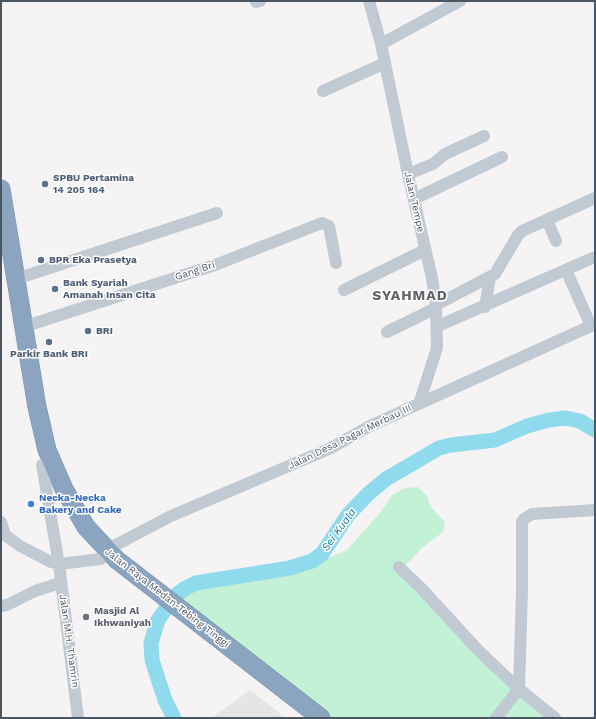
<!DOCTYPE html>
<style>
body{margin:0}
#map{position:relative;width:596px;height:719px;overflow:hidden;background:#f5f3f3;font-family:"Work Sans",sans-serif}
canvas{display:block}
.frame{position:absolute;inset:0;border:2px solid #4a5661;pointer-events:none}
</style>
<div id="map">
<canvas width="596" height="719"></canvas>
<div class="frame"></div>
</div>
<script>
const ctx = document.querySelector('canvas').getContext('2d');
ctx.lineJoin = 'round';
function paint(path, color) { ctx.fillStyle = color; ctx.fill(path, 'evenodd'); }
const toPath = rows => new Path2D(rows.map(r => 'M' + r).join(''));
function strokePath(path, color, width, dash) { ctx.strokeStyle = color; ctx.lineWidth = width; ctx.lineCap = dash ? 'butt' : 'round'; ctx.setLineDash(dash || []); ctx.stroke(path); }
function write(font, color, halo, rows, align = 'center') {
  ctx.font = font + ' "Work Sans",sans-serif'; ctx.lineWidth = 3; ctx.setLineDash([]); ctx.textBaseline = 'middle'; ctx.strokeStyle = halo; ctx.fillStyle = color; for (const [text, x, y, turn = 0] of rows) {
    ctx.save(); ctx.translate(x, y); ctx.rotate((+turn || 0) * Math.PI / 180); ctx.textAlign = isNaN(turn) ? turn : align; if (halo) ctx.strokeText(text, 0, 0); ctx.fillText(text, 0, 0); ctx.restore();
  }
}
paint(toPath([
 [250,690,286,718,212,718]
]), '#e6e4e5');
paint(toPath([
 [418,487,427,496,431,507,445,522,443,532,423,547,400,571,554,718,324,718,180,601,195,589,277,574,326,559,347,550,380,513,392,495,405,488]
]), '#c3f1d5');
strokePath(toPath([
 [174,718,165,700,152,660,151,643,158,620,175,596,184,589,196,583,290,568,312,561,322,554,348,515,368,494,386,479,439,448,451,445,495,440,527,426,549,420,566,418,580,421,595,430]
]), '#90daee', 15);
const highway = toPath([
 [1,189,37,407,47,450,64,489,86,527,117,560,321,718]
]);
strokePath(highway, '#7690ad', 19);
strokePath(toPath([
 [369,1,381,44,408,174,432,278,436,305,437,348,419,404],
 [256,2,260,1],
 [381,44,460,1],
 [323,91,385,63],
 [408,174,433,164,445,154,484,136],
 [414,199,502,157],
 [547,220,556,241],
 [566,270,591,326],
 [16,279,217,213],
 [344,290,425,250],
 [436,305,495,274,518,235,522,231,595,198],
 [485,307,490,277],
 [438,326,595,257],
 [23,327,215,265,322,223,329,226,336,263],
 [387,332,436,308],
 [42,465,59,564,78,718],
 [1,522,5,535],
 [1,532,20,546,51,562,59,564,101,559],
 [106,550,171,516,331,448,370,426,595,324],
 [399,567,422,589,477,649,519,689,555,718],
 [1,606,7,605,35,591,60,583],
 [496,718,519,689,522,591,522,522,524,519,532,514,595,510]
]), '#c1cad2', 12);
strokePath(highway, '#8ba5c1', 18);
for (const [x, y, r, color] of [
 [45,184,4,"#5c6f8a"],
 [41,260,4,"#5c6f8a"],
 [55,289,4,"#5c6f8a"],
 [88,331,4,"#5c6f8a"],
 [49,342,4,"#5c6f8a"],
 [31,504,4,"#3f7fe0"],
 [86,617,4,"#6b7280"]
]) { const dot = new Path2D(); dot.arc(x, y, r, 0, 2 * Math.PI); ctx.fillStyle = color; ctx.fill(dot); strokePath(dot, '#fff', 1.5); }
write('bold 10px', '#4e5e75', '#fff', [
 ["SPBU Pertamina",53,178],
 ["14 205 164",53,190],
 ["BPR Eka Prasetya",49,260],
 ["Bank Syariah",63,283],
 ["Amanah Insan Cita",63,295],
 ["BRI",96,331],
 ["Parkir Bank BRI",49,354,"center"]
], 'left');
write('10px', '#4a5661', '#fff', [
 ["Jalan Tempe",414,202,77],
 ["Gang Bri",195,271,-18],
 ["Jalan Desa Pagar Merbau III",350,437,-26],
 ["Jalan Raya Medan-Tebing Tinggi",167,598,38],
 ["Jalan M.H. Thamrin",69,641,82]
]);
write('bold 10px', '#366cbe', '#fff', [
 ["Necka-Necka",39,498],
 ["Bakery and Cake",39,510]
], 'left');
write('bold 10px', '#5b616d', '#fff', [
 ["Masjid Al",94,611],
 ["Ikhwaniyah",94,623]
], 'left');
write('italic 11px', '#0c7c9b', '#fff', [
 ["Sei Kuala",339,530,-54]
]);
ctx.letterSpacing = '1px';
write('bold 14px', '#5f6368', '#fff', [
 ["SYAHMAD",410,296]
]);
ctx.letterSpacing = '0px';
</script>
